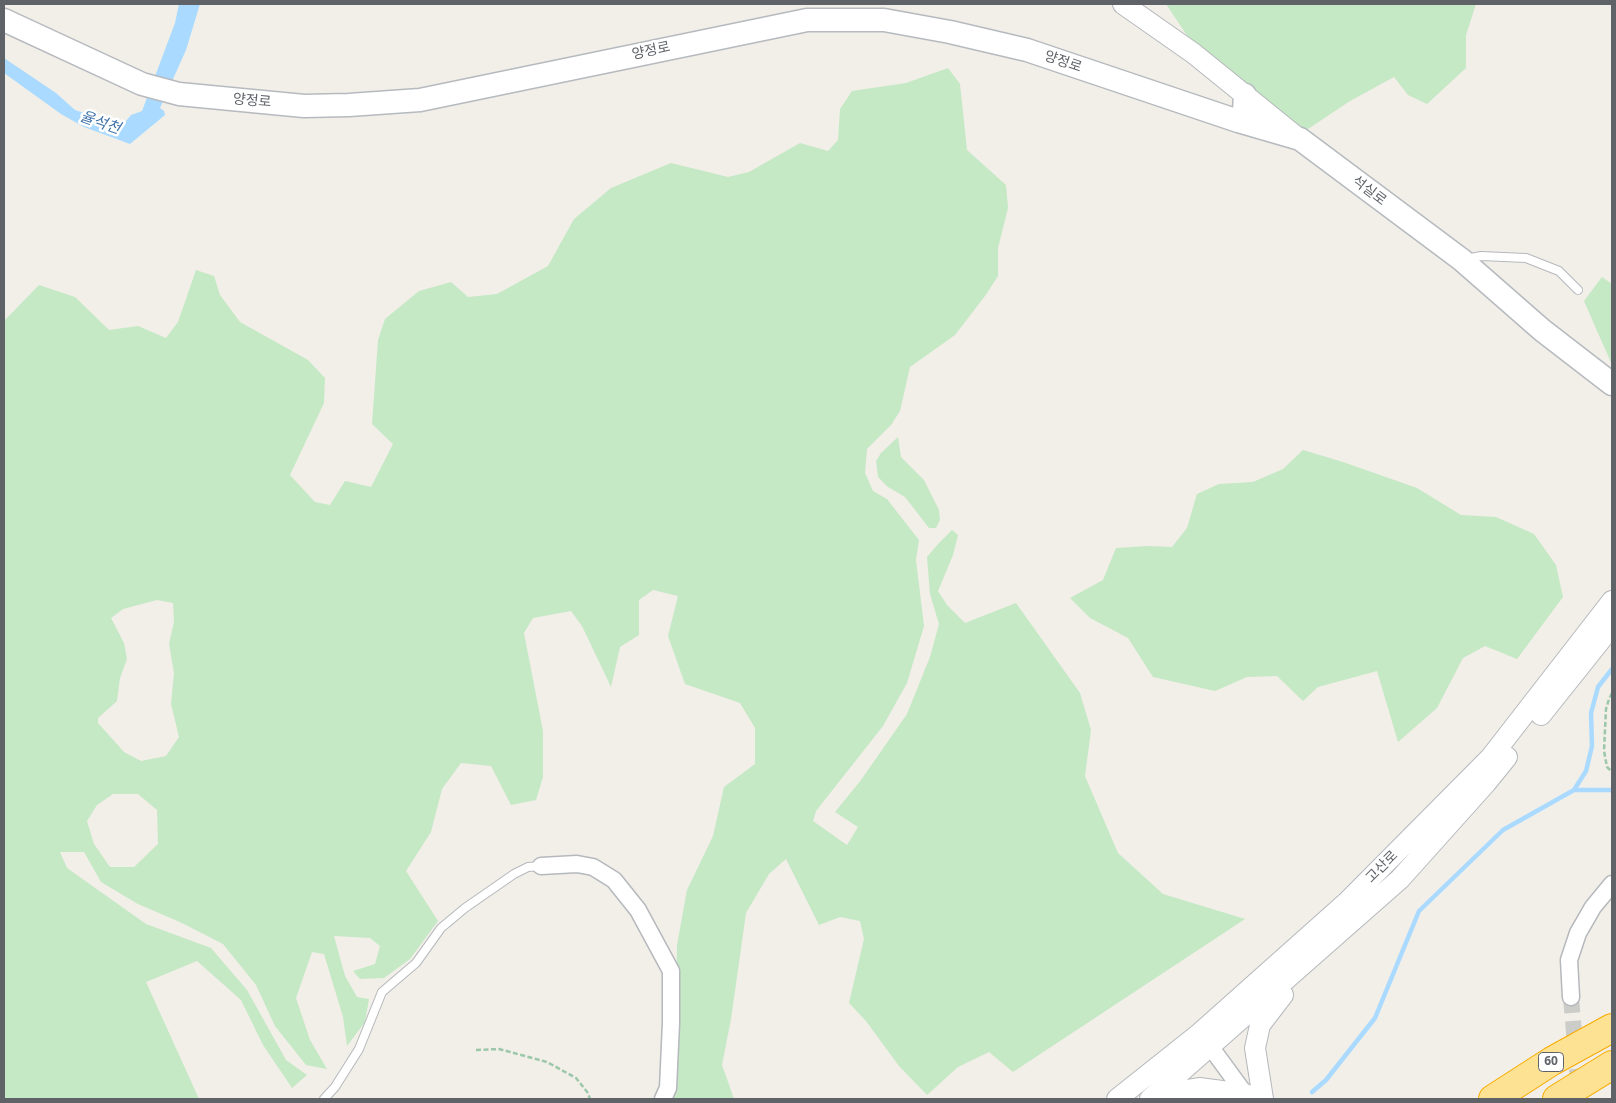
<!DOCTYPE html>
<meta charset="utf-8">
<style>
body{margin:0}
#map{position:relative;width:1616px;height:1103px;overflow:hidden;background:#f1efe8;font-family:"Noto Sans",sans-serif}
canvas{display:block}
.frame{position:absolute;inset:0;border:5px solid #5f6368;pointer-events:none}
</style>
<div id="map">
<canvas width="1616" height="1103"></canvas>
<div class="frame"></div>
</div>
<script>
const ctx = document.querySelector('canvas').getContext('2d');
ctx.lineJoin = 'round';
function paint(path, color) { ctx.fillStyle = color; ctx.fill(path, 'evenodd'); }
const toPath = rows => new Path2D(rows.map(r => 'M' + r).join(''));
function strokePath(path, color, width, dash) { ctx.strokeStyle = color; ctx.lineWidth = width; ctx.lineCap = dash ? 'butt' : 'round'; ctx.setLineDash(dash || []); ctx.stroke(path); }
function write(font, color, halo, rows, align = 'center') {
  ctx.font = font + ' "Noto Sans","Noto Sans KR",sans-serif'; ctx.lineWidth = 5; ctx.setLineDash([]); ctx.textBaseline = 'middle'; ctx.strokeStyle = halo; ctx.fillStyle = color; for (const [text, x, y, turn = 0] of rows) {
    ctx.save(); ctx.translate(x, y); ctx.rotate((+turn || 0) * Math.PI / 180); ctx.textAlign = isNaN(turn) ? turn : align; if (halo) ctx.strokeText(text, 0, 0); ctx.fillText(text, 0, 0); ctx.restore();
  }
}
paint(toPath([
 [1166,4,1476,4,1466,35,1466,68,1427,104,1408,95,1394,77,1350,101,1305,131,1194,46],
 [948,68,960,84,967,150,1006,185,1008,208,998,248,998,276,985,296,955,335,910,367,900,411,891,425,867,449,865,473,873,491,887,499,919,540,916,560,924,626,907,683,883,726,816,811,813,821,847,845,858,827,835,812,861,780,907,714,930,657,939,624,930,594,927,557,938,544,952,530,958,535,953,555,938,591,947,605,965,623,1016,603,1080,693,1091,730,1085,776,1118,853,1163,894,1245,919,1013,1072,989,1052,958,1067,927,1095,899,1066,866,1021,849,1003,864,939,860,921,840,917,819,925,786,859,769,874,746,913,731,1019,722,1065,734,1099,669,1099,676,1031,677,945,687,890,713,836,724,787,755,764,755,728,740,703,685,684,668,636,678,596,653,590,639,600,639,635,620,647,611,687,582,626,571,611,533,618,524,633,543,731,543,777,536,800,511,805,491,766,461,763,442,789,431,832,406,871,438,921,410,959,384,978,360,979,353,971,375,964,380,946,370,938,334,936,345,976,357,997,369,999,365,1022,347,1046,343,1017,324,954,312,952,296,998,310,1040,327,1069,306,1065,275,1026,256,985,223,944,182,923,138,904,101,882,84,852,60,852,67,868,146,924,211,948,247,990,286,1060,307,1075,292,1088,263,1045,241,1000,197,961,146,982,199,1099,4,1099,4,322,5,320,39,285,75,297,109,330,138,326,166,338,178,322,196,270,214,276,220,295,240,322,308,360,325,378,324,403,290,475,315,502,330,505,345,481,371,487,393,444,372,424,378,340,385,319,419,291,451,282,468,297,497,294,548,266,574,219,611,188,671,163,728,177,749,172,800,143,828,151,838,140,840,109,852,91,906,83],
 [157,600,173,603,174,622,169,644,174,673,171,704,179,737,166,756,141,761,124,752,98,723,98,718,117,701,120,678,127,659,124,643,111,618,123,609],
 [113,794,138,794,157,810,158,844,134,867,110,867,94,844,87,821,97,805],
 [1602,277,1612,284,1612,365,1584,301],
 [898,437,901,457,924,480,939,510,940,520,936,528,929,528,905,497,888,487,878,477,876,461,881,453],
 [1303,450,1343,462,1417,488,1461,515,1496,517,1534,534,1556,565,1563,597,1517,659,1485,646,1463,658,1437,708,1398,742,1377,671,1318,687,1303,701,1277,676,1247,677,1215,691,1153,677,1128,638,1090,618,1070,598,1103,580,1116,548,1147,546,1172,547,1187,528,1197,494,1219,484,1253,482,1283,469]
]), '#c5e8c5');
paint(toPath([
 [179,4,200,4,186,50,160,108,164,111,165,115,130,144,84,127,61,114,4,73,4,58,56,93,75,110,114,123,126,121,131,115,142,111,175,23]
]), '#aadaff');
strokePath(toPath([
 [1574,790,1612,790],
 [1312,1092,1326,1080,1375,1018,1419,911,1503,830,1574,790,1586,771,1592,746,1591,713,1598,687,1612,669]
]), '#aadaff', 4.5);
strokePath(toPath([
 [1571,997,1579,1092]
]), '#ccccc8', 16, [16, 8]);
const service = toPath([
 [1466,259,1481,256,1526,258,1559,271,1578,290],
 [324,1099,335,1087,359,1049,382,992,416,963,441,928,465,908,514,874,528,867,541,866]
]);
const minor = toPath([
 [541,866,577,864,593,867,614,880,638,910,671,971,671,1023,668,1088,663,1099],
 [1571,997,1569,960,1578,933,1593,907,1612,884],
 [1204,1038,1245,1094,1251,1099]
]);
const tertiary = toPath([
 [1123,4,1193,53,1298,138],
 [1541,715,1612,626],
 [1117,1099,1200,1033,1347,902,1491,757,1612,601],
 [1150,1099,1400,879,1486,783,1507,757],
 [1154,1099,1174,1092,1199,1088,1245,1094],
 [1263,1099,1255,1048,1260,1025,1283,995]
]);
const secondary = toPath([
 [4,20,142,84,179,94,304,106,349,105,420,100,807,20,884,20,950,32,1027,50,1238,121,1300,139,1462,260,1542,330,1612,384],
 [1238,121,1244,112,1245,95]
]);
const motorway = toPath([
 [1493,1099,1552,1061,1612,1028],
 [1557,1099,1612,1065]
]);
strokePath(service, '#b5b8bc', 10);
strokePath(minor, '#b5b8bc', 19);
strokePath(tertiary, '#b5b8bc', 22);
strokePath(secondary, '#b6babf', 25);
strokePath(motorway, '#f9ab00', 30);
strokePath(toPath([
 [1612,693,1609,699,1606,709,1604,751,1607,767,1612,772],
 [476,1050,499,1049,547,1062,576,1078,588,1093,590,1099]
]), '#9cc7a9', 2.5, [5, 2.5]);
strokePath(service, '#fff', 8);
strokePath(minor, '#fff', 16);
strokePath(tertiary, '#fff', 20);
strokePath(secondary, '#fff', 22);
strokePath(motorway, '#fde293', 28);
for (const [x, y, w] of [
 [1551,1062,25]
]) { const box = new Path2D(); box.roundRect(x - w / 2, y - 9.5, w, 19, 4); ctx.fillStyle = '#fff'; ctx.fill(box); strokePath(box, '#5f6368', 1); }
write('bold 12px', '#5f6368', null, [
 ["60",1551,1062]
]);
write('14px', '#5f6368', '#fff', [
 ["양정로",651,51,-12],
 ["양정로",1063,62,19],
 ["양정로",252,101,5],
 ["석실로",1369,191,37],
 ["고산로",1382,867,-45]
]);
write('italic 15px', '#4174aa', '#fff', [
 ["율석천",100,123,19]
]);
</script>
